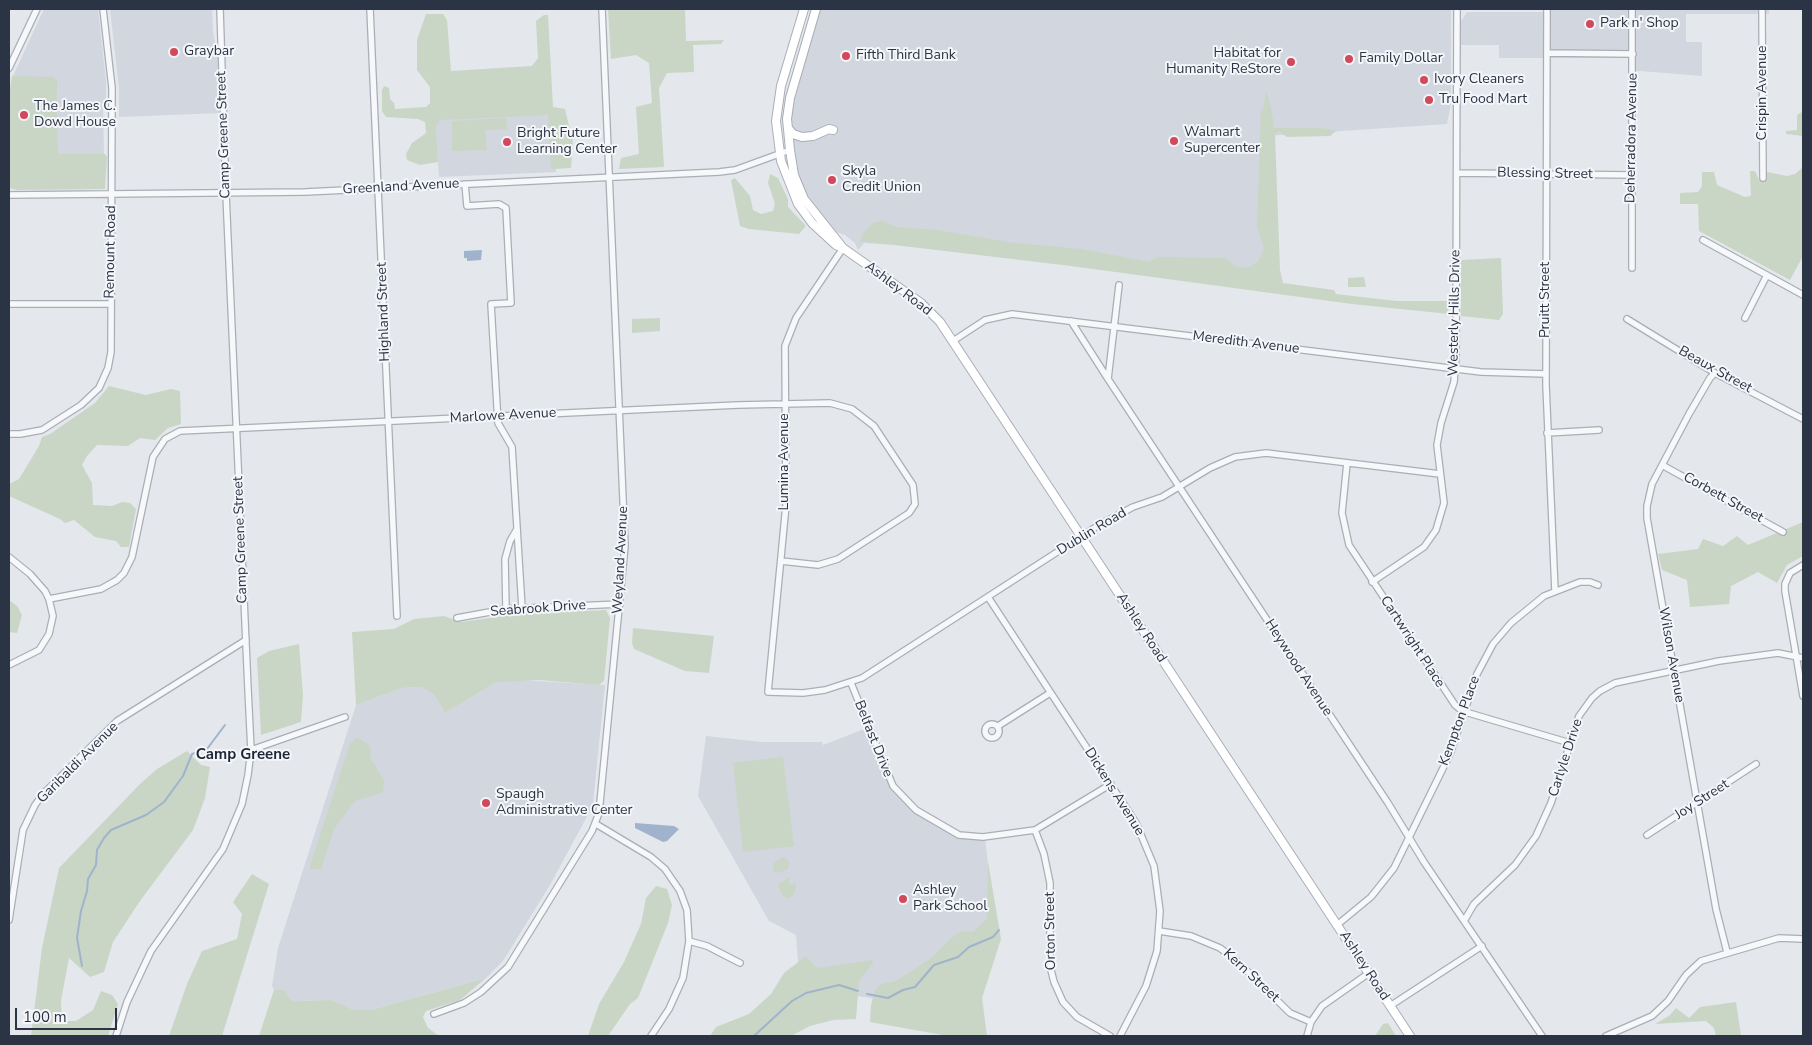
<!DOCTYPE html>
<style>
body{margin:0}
#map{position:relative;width:1812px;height:1045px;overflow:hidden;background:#e4e7ec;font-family:"Nunito Sans",sans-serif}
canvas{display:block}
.frame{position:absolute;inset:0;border:10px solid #2b3445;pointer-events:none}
.scale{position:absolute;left:15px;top:1008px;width:102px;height:22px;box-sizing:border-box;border:2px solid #2b3445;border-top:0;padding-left:6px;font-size:15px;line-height:18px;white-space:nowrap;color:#2b3445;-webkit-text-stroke:4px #f4f6f9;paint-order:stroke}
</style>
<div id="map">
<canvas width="1812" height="1045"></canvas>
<div class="frame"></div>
<div class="scale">100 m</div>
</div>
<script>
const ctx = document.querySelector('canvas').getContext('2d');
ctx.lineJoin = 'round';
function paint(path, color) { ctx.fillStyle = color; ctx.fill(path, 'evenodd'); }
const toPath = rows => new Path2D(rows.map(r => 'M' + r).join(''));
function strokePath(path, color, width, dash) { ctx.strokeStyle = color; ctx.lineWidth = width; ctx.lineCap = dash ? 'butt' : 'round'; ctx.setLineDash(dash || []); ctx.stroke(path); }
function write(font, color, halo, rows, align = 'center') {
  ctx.font = font + ' "Nunito Sans",sans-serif'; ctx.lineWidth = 4; ctx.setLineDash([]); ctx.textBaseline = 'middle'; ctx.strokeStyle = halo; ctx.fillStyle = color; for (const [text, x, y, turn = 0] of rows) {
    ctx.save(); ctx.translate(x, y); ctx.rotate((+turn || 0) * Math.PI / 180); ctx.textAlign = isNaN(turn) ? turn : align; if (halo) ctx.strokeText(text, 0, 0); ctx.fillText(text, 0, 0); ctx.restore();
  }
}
paint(toPath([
 [44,9,98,9,106,81,106,108,103,109,104,155,58,154,57,80,13,76],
 [110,9,212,9,213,32,215,43,217,43,220,113,119,117,119,88],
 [820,9,1451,9,1451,104,1447,124,1265,136,1264,290,910,246,864,243,858,250,855,243,845,235,836,232,816,209,806,194,795,163,791,124,792,109],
 [1551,9,1769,9,1769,14,1686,14,1686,42,1702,42,1702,76,1628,70,1628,58,1499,58,1499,45,1461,45,1461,21,1467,12,1550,12],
 [553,112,556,172,439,177,435,117],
 [519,680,605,685,593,803,590,811,550,885,503,961,486,978,371,1010,354,1010,331,1000,292,1001,284,990,274,990,272,986,278,948,356,705,402,688,421,687,434,693,445,713,497,682],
 [867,728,885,773,912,809,947,831,959,837,985,839,997,938,941,1009,800,987,796,935,769,921,698,796,706,736,762,742,822,742,823,745]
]), '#d2d6de');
paint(toPath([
 [608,9,685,9,686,41,724,40,721,44,693,45,694,72,667,73,659,88,664,167,619,169,621,158,639,154,636,107,652,103,649,63,636,55,611,59],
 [426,14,443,14,447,20,451,71,532,66,538,58,536,21,544,15,548,15,553,107,565,109,573,142,571,168,553,169,551,168,548,115,440,120,436,126,438,162,420,165,407,160,406,154,412,143,426,133,425,122,418,119,386,117,382,111,382,90,384,86,389,88,390,99,394,103,395,109,426,107,430,103,430,87,417,70,417,40],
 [12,76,53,77,57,80,58,154,105,154,107,157,105,189,17,190,9,188,9,94],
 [1266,91,1271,107,1274,128,1322,128,1336,131,1330,136,1287,137,1278,131,1275,135,1280,270,1283,283,1334,290,1336,294,1396,301,1447,301,1449,314,1352,304,1064,265,860,241,863,234,873,223,882,221,897,227,937,230,1015,243,1081,249,1149,262,1158,257,1226,258,1235,266,1247,268,1258,262,1264,249,1257,227,1261,110,1263,110],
 [1803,111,1803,136,1786,134,1786,131,1797,130,1797,115],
 [506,118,507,129,485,130,487,150,452,151,452,121],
 [1803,167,1803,256,1790,280,1699,231,1698,204,1680,204,1680,193,1698,192,1702,186,1702,172,1714,172,1717,185,1745,197,1751,196,1750,171,1755,171,1759,180,1765,181,1767,172,1787,176,1795,174],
 [770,174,778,178,788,199,788,207,806,226,799,234,749,229,740,226,731,180,735,178,750,196,753,210,761,214,773,211,775,204,768,183],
 [1501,258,1503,314,1499,320,1461,316,1461,260],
 [1364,277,1366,287,1348,287,1348,278],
 [660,318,660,331,632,333,632,319],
 [109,386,146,395,171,389,180,391,181,424,168,428,155,440,140,438,128,446,97,445,87,456,82,465,92,483,93,505,112,506,122,502,130,503,136,509,129,547,121,547,116,541,95,537,74,520,65,523,60,519,9,496,9,484,19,479,39,446,42,437,50,434,95,403],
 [1803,522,1803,556,1787,565,1777,583,1758,572,1731,586,1729,604,1690,607,1687,580,1662,570,1658,554,1698,549,1703,539,1723,546,1737,536,1748,545],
 [9,600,17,606,22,615,17,633,9,632],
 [606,610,610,618,604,681,599,685,539,680,497,682,445,713,434,694,421,687,402,688,356,705,352,632,394,629,414,619,444,616,461,622,519,614],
 [633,628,714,636,709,673,685,671,634,649,632,643],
 [299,644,303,695,301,722,261,735,257,658,269,651],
 [357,737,370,746,371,759,384,780,383,792,355,801,334,829,321,869,309,869,350,744],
 [187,751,201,765,210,767,205,798,193,830,140,901,113,942,104,972,90,977,69,958,61,1000,62,1021,76,1021,93,1010,101,991,112,995,118,1004,108,1036,31,1036,42,948,59,868,140,784,157,769],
 [783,757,794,846,743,852,733,763],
 [783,857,789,861,788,869,779,873,773,871,773,864],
 [988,862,1001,939,982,998,987,1036,948,1036,870,1022,871,1005,875,990,881,984,896,981,931,958,951,938,962,931,973,932,987,918],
 [252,874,269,884,222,1036,169,1036,187,984,202,951,237,939,242,914,233,902],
 [789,877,790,880,788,881,791,884,796,883,796,888,793,895,788,899,782,895,778,885],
 [656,886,667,889,672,905,668,923,638,998,630,1004,608,1036,588,1036,599,1004,624,962,641,924,646,898],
 [806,956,814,966,819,968,872,960,873,963,859,981,856,1019,833,1020,810,1026,791,1036,710,1036,716,1027,749,1014,771,994,784,973],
 [486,978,460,1000,426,1011,423,1017,428,1028,439,1036,259,1036,274,990,284,990,292,1001,331,1000,354,1010,371,1010],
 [1736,1002,1741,1036,1716,1036,1714,1028,1706,1021,1655,1024,1669,1016,1676,1008,1689,1018,1700,1007],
 [1388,1023,1396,1036,1375,1036,1383,1024]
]), '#c9d6c5');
paint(toPath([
 [482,250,481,260,467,261,467,258,464,258,464,251],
 [635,823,674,826,679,829,667,841,663,842,635,828]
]), '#9fb4cc');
strokePath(toPath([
 [82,966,77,938,81,911,87,891,88,879,96,865,97,850,104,838,111,830,146,815,164,802,183,776,192,754,207,749,225,725],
 [867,994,888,998,903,990,915,987,934,965,958,957,969,947,993,937,999,930],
 [754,1036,792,1001,806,993,839,985,858,991]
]), '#9fb4cc', 2);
const street = toPath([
 [370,9,397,616],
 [1547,9,1546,385,1555,591],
 [1632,9,1632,268],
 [1762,9,1763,178],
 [1547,53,1633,54],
 [9,68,37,9],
 [1457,173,1632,175],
 [465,184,467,206,499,204,506,208,511,303,491,304,498,423,512,447,522,608],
 [9,195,305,192,719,172,735,170,790,150],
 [1703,240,1803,295],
 [843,248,796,318,785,346,786,505,768,692,803,693,825,690,862,678,1099,525,1133,507,1162,497,1210,468,1235,457,1266,453,1440,474],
 [1119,285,1108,379,1388,803,1424,862,1542,1036],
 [9,304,110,304],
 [1745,318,1767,275],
 [1627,319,1715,373,1803,419],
 [1071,321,1108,379],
 [953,341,985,320,1012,314,1481,372,1546,374],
 [1715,373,1710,378,1689,414,1652,484,1647,506,1647,518,1716,909,1727,952],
 [1547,433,1599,430],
 [9,434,20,434,42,430,81,405,99,388,108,368,111,352,112,88,103,9],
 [1347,463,1342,513,1349,545,1455,705,1462,711,1570,743],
 [1662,465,1783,532],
 [9,557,30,574,45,591,49,599,53,616,49,634,39,650,9,665],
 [1803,565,1790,573,1785,584,1785,591,1803,696],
 [1372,582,1424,547,1436,530,1444,503,1437,445,1441,423,1454,382,1456,356,1457,9],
 [988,597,1136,823,1154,866,1160,911,1157,951,1146,986,1120,1036],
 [49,599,101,589,117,580,124,573,132,557,153,457,165,439,180,431,738,405,830,403,852,409,874,426,913,485,915,504,909,513,838,559,818,565,781,561],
 [506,609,505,559,510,541,517,529],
 [457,618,506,609,620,604],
 [851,683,893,786,916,810,959,835,983,837,1035,830,1111,784],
 '985 731a7 7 0 1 1 14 0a7 7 0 1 1-14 0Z',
 [998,726,1050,693],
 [251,750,345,717],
 [596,824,651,857,665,869,680,891,687,910,689,941,683,978,669,1009,651,1036],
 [1035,830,1044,854,1050,883,1050,966,1054,982,1063,1002,1077,1017,1110,1036],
 [1647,835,1756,764],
 [9,920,23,830,35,805,43,794,117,721,246,640],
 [1464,921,1474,904,1515,865,1536,836,1551,803,1579,716,1592,698,1600,691,1615,683,1719,661,1778,653,1803,658],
 [1337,925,1371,897,1394,868,1450,754,1477,674,1493,644,1511,623,1544,596,1580,582,1590,582,1598,585],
 [1159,931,1191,936,1220,948,1237,961,1290,1013,1311,1022],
 [689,941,707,946,740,963],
 [1390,1006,1482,946],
 [434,1014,464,1003,481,992,508,967,592,831,599,813,625,546,602,9],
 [116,1036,127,1002,151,951,223,849,242,804,248,775,251,750,248,689,226,194,220,9],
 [1307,1036,1311,1022,1322,1006,1369,973],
 [1606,1036,1652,1016,1668,1001,1686,975,1701,961,1779,938,1803,939]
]);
const secondary = toPath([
 [804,9,781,86,776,121,781,161,798,204,812,223,836,245,843,248,921,303,940,322,1410,1036],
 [816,9,790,98,787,119,790,150,794,175,804,199,843,248],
 [788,128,793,134,802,137,813,136,829,129,833,130]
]);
strokePath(street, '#a9aeb7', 8);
strokePath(secondary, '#a9aeb7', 10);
strokePath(street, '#f7f8fa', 5.5);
strokePath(secondary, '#fff', 8);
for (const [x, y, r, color] of [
 [1590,24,5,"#d1495b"],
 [174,52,5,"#d1495b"],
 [846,56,5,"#d1495b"],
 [1349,59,5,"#d1495b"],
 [1291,62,5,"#d1495b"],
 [1424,80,5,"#d1495b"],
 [1429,100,5,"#d1495b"],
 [24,115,5,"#d1495b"],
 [1174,141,5,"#d1495b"],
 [507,142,5,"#d1495b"],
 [832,180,5,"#d1495b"],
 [486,803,5,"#d1495b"],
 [903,899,5,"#d1495b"]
]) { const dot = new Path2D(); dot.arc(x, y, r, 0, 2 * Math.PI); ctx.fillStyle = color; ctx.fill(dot); strokePath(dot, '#f4f6f9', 2); }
write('14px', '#2b3445', '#f4f6f9', [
 ["Park n' Shop",1600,24],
 ["Graybar",184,52],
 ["Habitat for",1281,54,"right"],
 ["Humanity ReStore",1281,70,"right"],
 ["Fifth Third Bank",856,56],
 ["Family Dollar",1359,59],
 ["Ivory Cleaners",1434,80],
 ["Tru Food Mart",1439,100],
 ["The James C.",34,107],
 ["Dowd House",34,123],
 ["Walmart",1184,133],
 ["Supercenter",1184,149],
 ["Bright Future",517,134],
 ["Learning Center",517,150],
 ["Skyla",842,172],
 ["Credit Union",842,188],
 ["Spaugh",496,795],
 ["Administrative Center",496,811],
 ["Ashley",913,891],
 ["Park School",913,907]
], 'left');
write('14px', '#2b3445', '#f4f6f9', [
 ["Crispin Avenue",1763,93,-90],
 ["Camp Greene Street",224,135,-92],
 ["Deherradora Avenue",1632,138,-89],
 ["Blessing Street",1545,174,1],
 ["Greenland Avenue",401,187,-3],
 ["Remount Road",111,252,-89],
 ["Ashley Road",898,289,37],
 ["Pruitt Street",1546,300,-90],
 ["Highland Street",384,312,-92],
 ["Westerly Hills Drive",1455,313,-89],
 ["Meredith Avenue",1246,343,7],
 ["Beaux Street",1715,370,29],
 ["Marlowe Avenue",503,416,-3],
 ["Lumina Avenue",785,462,-90],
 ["Corbett Street",1723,498,29],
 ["Dublin Road",1092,532,-31],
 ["Camp Greene Street",241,540,-92],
 ["Weyland Avenue",621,560,-87],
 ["Seabrook Drive",538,609,-4],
 ["Ashley Road",1141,628,57],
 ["Cartwright Place",1412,642,57],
 ["Wilson Avenue",1671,655,80],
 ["Heywood Avenue",1298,668,57],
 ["Kempton Place",1460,721,-70],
 ["Belfast Drive",873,739,68],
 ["Carlyle Drive",1566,758,-72],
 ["Garibaldi Avenue",78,763,-45],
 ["Dickens Avenue",1114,792,58],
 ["Joy Street",1702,800,-33],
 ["Orton Street",1051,931,-91],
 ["Ashley Road",1364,966,57],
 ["Kern Street",1251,976,43]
]);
write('bold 15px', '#1d2536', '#f4f6f9', [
 ["Camp Greene",243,755]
]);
</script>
